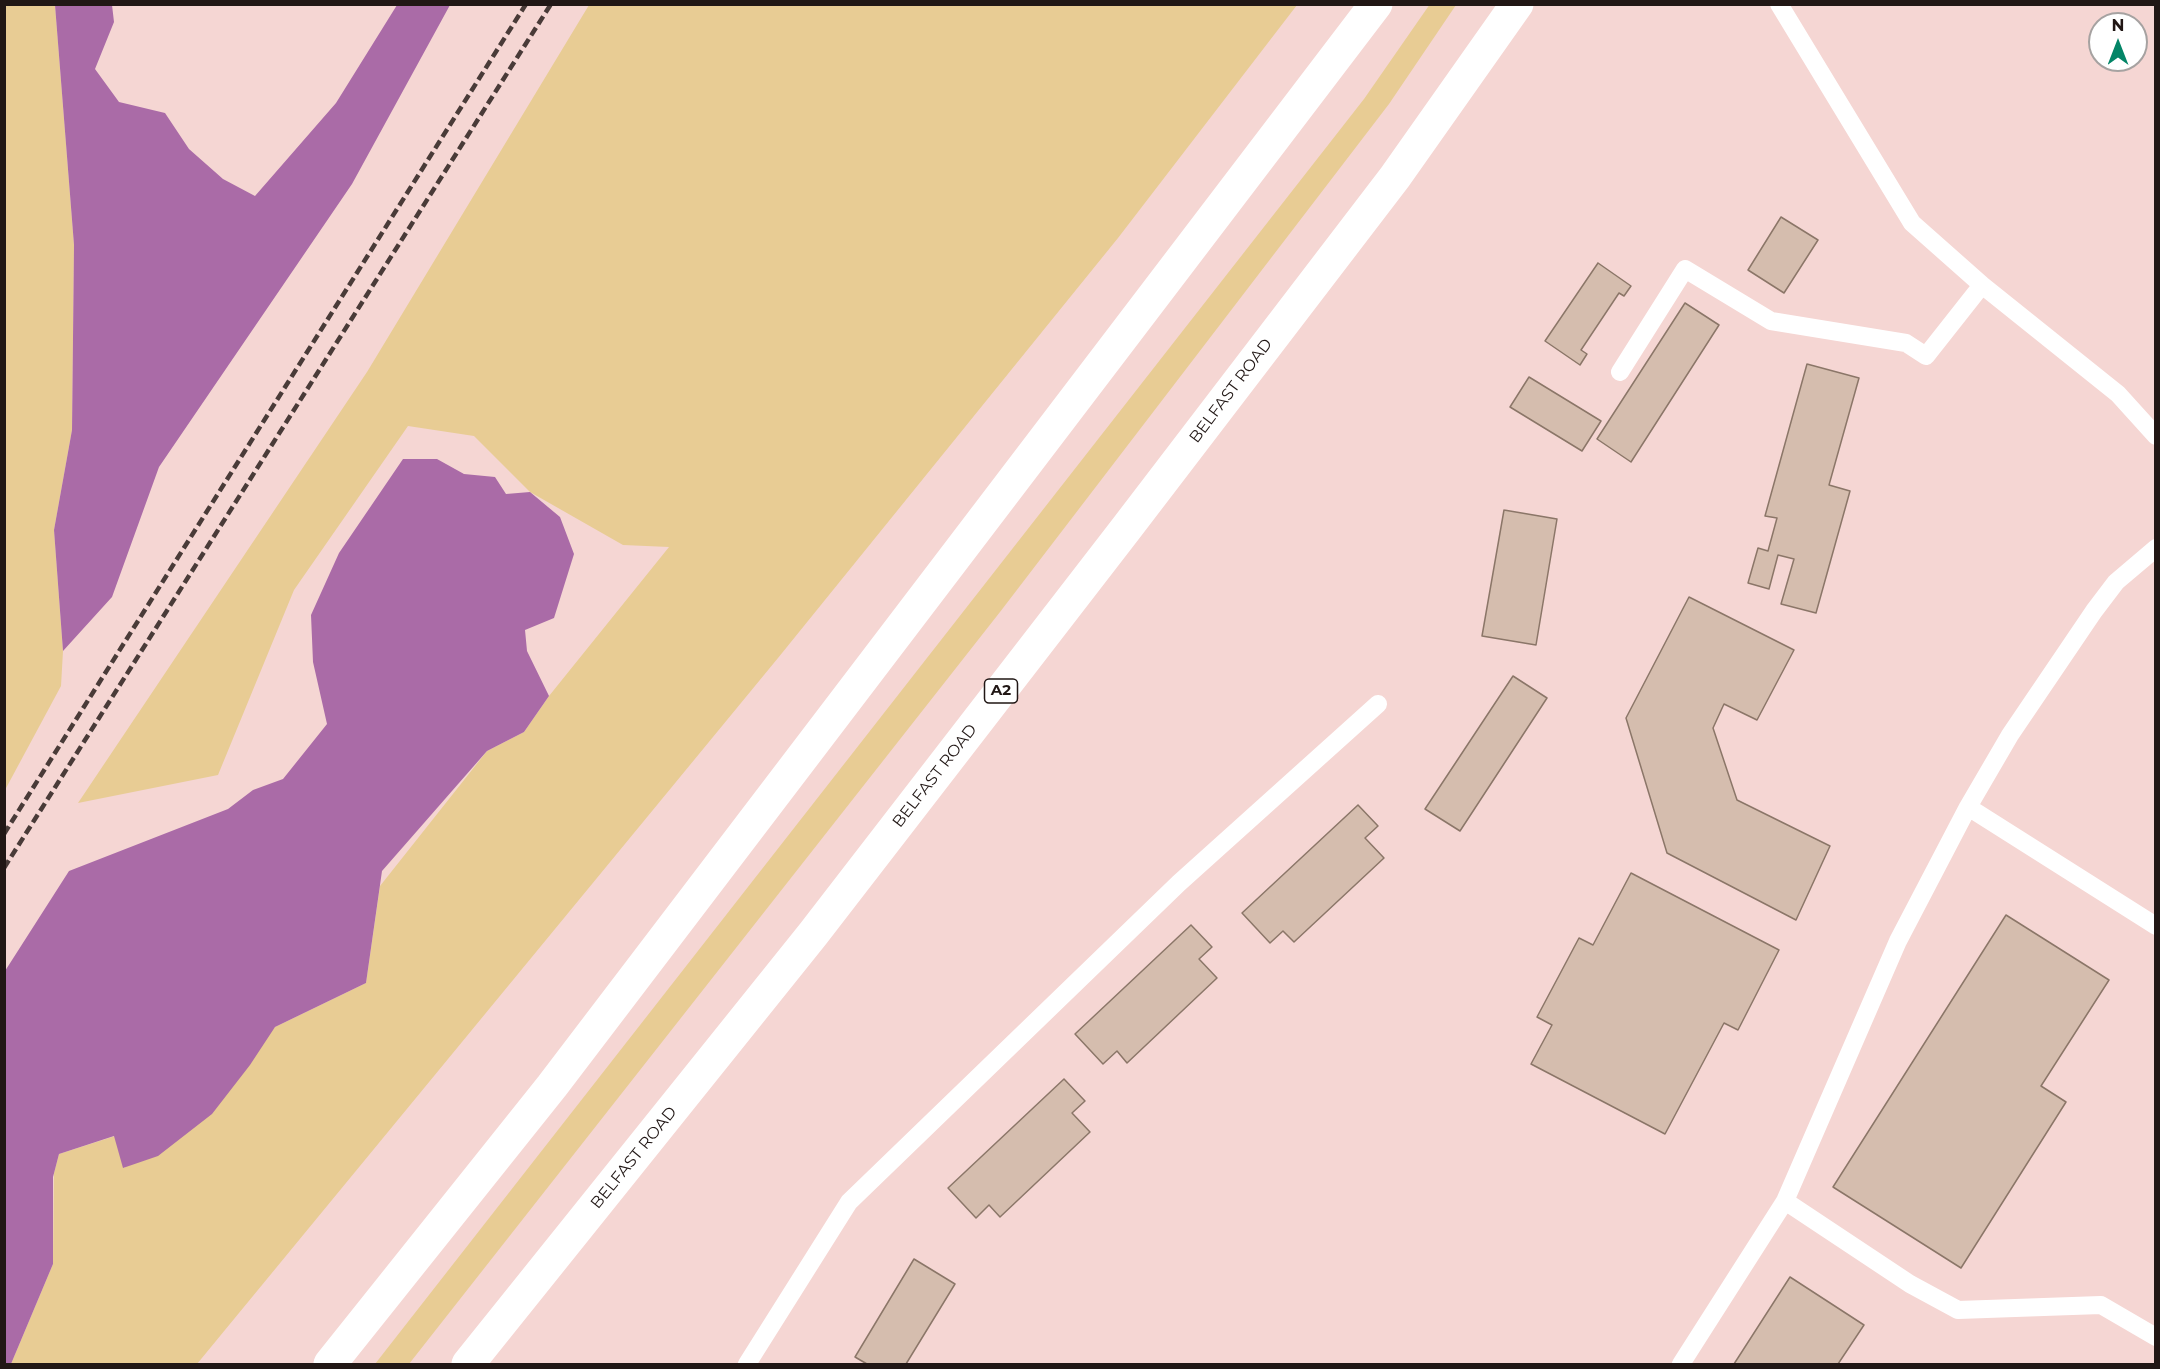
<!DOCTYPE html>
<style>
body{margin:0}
#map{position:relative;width:2160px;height:1369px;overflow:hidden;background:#f5d6d3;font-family:Montserrat,sans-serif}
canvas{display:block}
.frame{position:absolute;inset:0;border:6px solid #211715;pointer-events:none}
.north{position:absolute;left:2088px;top:12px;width:60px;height:60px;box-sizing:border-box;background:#fff;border:2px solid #a6a2a1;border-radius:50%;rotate:0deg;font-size:16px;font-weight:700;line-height:24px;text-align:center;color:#211715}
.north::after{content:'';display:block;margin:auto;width:21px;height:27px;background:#038567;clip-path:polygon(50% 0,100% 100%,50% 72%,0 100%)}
</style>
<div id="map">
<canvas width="2160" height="1369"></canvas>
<div class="frame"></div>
<div class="north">N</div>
</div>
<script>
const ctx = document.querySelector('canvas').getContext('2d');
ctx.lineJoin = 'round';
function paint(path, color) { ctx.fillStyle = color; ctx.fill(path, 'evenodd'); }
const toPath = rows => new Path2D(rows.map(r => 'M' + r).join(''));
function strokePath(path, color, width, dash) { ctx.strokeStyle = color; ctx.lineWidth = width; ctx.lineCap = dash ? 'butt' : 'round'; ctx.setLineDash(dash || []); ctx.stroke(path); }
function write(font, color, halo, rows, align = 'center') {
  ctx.font = font + ' Montserrat,sans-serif'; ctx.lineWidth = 4.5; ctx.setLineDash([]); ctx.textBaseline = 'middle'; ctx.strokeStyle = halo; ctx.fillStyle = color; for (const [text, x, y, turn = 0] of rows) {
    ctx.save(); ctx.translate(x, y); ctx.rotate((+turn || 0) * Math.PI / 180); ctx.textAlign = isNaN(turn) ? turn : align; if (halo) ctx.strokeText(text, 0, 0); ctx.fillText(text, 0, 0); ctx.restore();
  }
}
paint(toPath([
 [1430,4,1456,5,1389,104,1000,612,409,1364,375,1364,1364,99],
 [5,5,55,5,74,245,72,430,54,530,63,651,61,686,5,790],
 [589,5,1297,5,1118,238,778,658,197,1364,11,1364,53,1264,54,1173,59,1154,115,1136,124,1168,275,1027,366,983,380,886,487,751,524,732,549,696,669,547,623,545,530,492,474,436,408,426,294,590,218,775,78,803,367,372]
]), '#e8cc94');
paint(toPath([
 [55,5,112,5,114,22,95,69,119,102,165,113,189,149,223,179,255,196,336,103,397,5,450,5,352,184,159,467,112,597,63,651,54,530,72,430,74,245],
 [403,459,437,459,464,474,495,477,506,494,530,492,560,517,574,554,554,618,525,630,527,651,549,696,524,732,487,751,382,871,366,983,275,1027,250,1065,212,1114,158,1156,123,1168,114,1136,59,1154,53,1177,53,1264,11,1364,5,1364,5,971,69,871,228,809,253,790,283,779,327,724,313,662,311,615,339,553]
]), '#aa6ba7');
const building = toPath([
 [1781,217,1818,240,1784,293,1748,270,1781,217],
 [1598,263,1631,286,1624,296,1619,293,1581,350,1587,354,1580,365,1545,341,1598,263],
 [1685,303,1719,325,1631,462,1597,439,1685,303],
 [1807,364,1859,378,1829,485,1850,491,1816,613,1781,604,1794,559,1778,555,1769,589,1748,583,1758,548,1768,551,1777,518,1765,516,1807,364],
 [1529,377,1601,421,1582,451,1510,407,1529,377],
 [1504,510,1557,519,1536,645,1482,636,1504,510],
 [1689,597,1794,650,1757,720,1724,704,1713,728,1737,800,1830,846,1796,920,1667,853,1626,718,1689,597],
 [1513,676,1547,698,1460,831,1425,809,1513,676],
 [1358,805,1378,826,1365,838,1384,858,1294,942,1283,931,1270,943,1242,913,1358,805],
 [1631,873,1779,950,1738,1030,1724,1023,1665,1134,1531,1064,1552,1025,1537,1017,1579,938,1593,945,1631,873],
 [2006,915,2109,980,2041,1086,2066,1102,1961,1268,1833,1187,2006,915],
 [1191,925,1212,947,1199,959,1217,978,1127,1063,1117,1051,1103,1064,1075,1034,1191,925],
 [1064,1079,1085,1101,1072,1113,1090,1132,1000,1217,989,1205,976,1218,948,1188,1064,1079],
 [914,1259,955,1284,906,1364,867,1364,855,1357,914,1259],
 [1790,1277,1864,1325,1838,1364,1734,1364,1790,1277]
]);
paint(building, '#d5bdae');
strokePath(building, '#8b7668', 1.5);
strokePath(toPath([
 [1779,4,1912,223,1982,285,2118,394,2156,436],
 [1620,372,1685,269,1771,321,1906,343,1926,356,1982,285],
 [1968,807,2156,926],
 [1785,1201,1910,1284,1958,1310,2101,1305,2156,1337],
 [747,1364,849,1202,1179,883,1378,704],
 [1681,1364,1785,1201,1898,941,1968,807,2010,735,2094,611,2116,582,2156,548]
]), '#fff', 18);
strokePath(toPath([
 [330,1364,552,1086,1376,4],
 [468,1364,813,934,1125,530,1395,177,1517,4]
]), '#fff', 33);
strokePath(toPath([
 [4,834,526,4],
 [4,868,551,4]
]), '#493b38', 4.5, [9, 4.5]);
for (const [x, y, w] of [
 [1001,691,33]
]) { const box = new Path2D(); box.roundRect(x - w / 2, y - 12, w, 24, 4.5); ctx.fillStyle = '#fff'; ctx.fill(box); strokePath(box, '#211715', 1.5); }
write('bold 15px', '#211715', null, [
 ["A2",1001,691]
]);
write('16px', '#211715', '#fff', [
 ["BELFAST ROAD",1231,391,-53],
 ["BELFAST ROAD",935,776,-52],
 ["BELFAST ROAD",634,1158,-51]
]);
</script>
